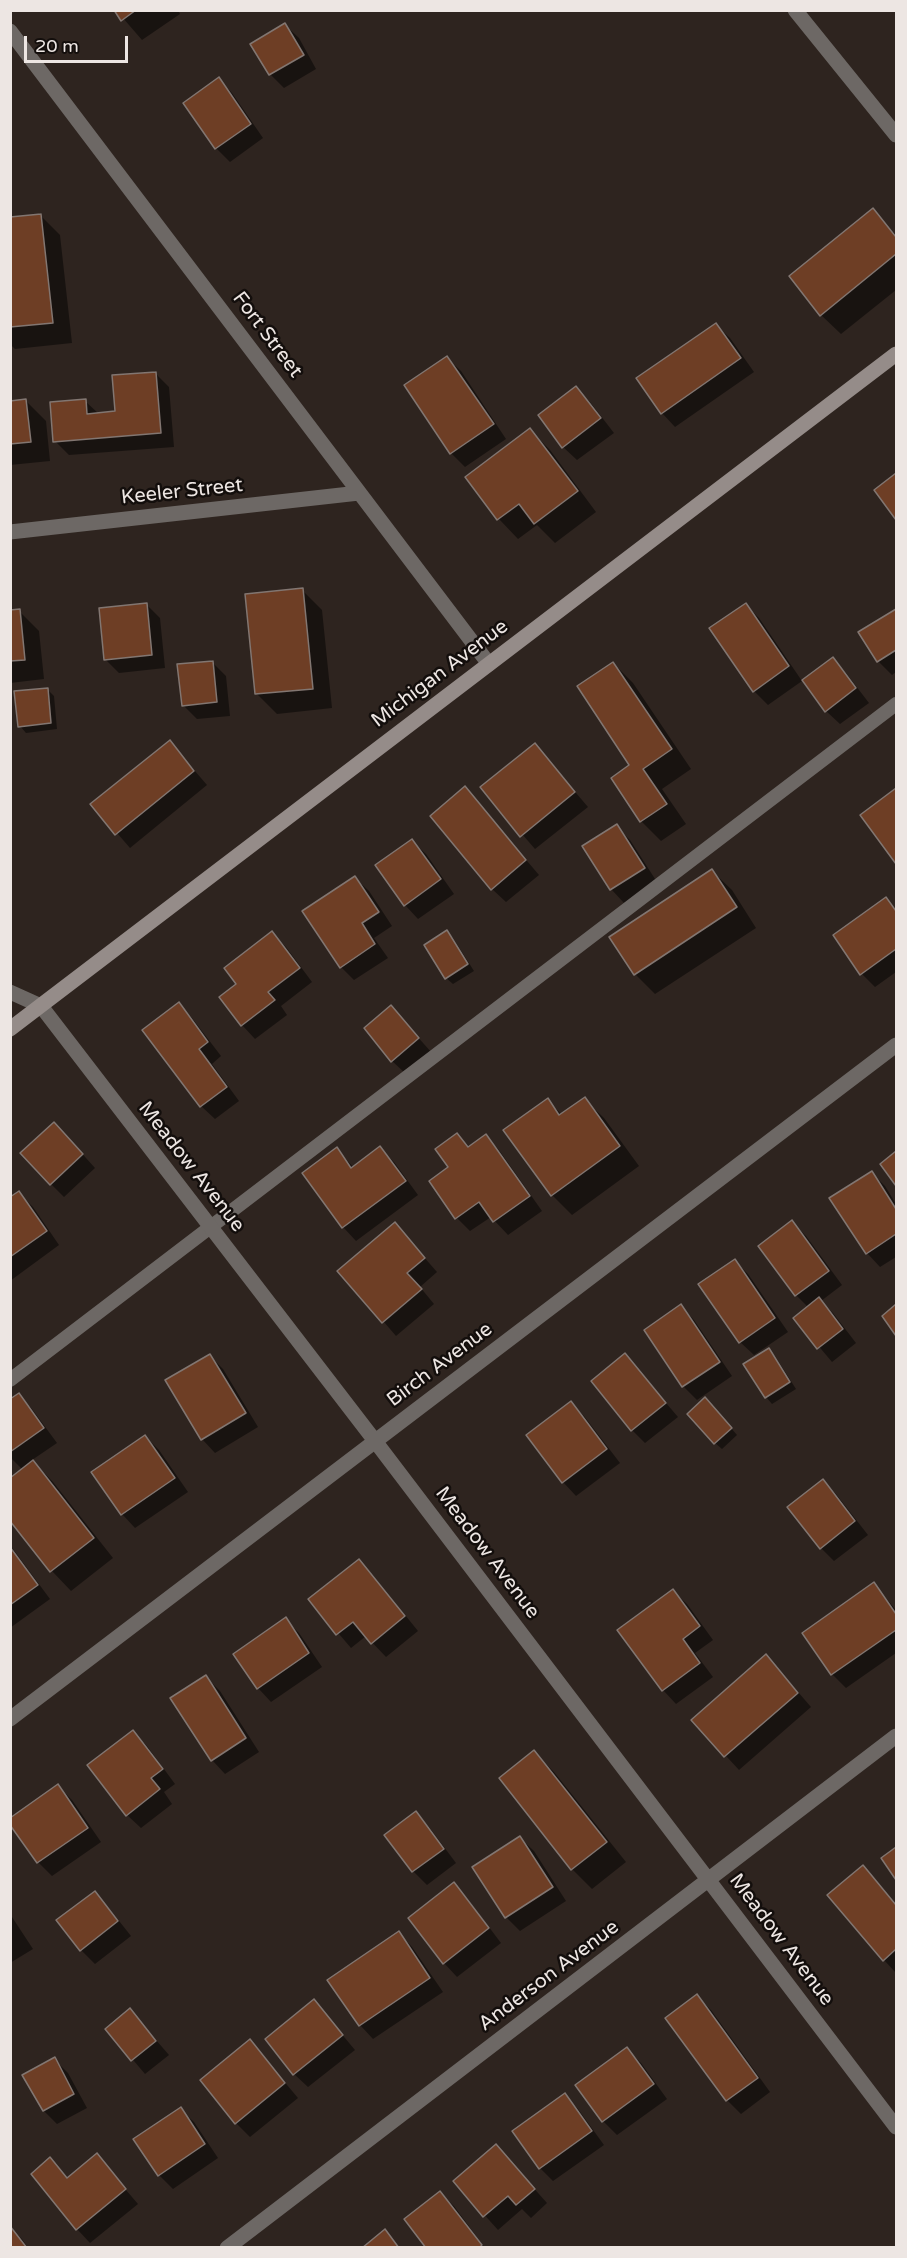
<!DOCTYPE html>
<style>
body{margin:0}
#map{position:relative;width:907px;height:2258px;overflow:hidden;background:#2e241f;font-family:"Varela Round",sans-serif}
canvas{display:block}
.frame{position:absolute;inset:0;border:12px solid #ede6e3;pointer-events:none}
.scale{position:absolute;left:24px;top:36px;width:104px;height:27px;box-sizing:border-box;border:3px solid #ede6e3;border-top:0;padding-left:8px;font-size:18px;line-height:21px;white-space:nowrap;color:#ede6e3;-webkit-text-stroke:4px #130e0c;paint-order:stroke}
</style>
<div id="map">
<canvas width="907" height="2258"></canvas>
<div class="frame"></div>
<div class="scale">20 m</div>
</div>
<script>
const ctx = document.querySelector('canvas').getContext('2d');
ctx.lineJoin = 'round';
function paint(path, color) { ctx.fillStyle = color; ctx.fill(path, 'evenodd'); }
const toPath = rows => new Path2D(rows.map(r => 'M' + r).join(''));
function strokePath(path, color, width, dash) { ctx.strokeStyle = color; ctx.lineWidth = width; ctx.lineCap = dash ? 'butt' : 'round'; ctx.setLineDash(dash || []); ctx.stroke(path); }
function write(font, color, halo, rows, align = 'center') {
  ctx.font = font + ' "Varela Round",sans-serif'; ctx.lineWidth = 5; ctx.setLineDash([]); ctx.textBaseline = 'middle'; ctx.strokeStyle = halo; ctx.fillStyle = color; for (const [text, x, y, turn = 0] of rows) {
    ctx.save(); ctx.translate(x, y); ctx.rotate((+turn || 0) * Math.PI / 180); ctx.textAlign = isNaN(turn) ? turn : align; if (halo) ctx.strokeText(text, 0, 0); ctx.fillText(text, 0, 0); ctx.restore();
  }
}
paint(toPath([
 [116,10,178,10,180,14,142,40],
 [285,25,299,38,316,69,284,88,270,74,252,45],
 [219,79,232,93,263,138,230,162,216,148],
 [873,210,896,235,896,290,841,334,821,315],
 [40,215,60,235,72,343,15,349,10,344,10,218],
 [716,325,730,338,754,372,675,427,662,413],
 [447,358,461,371,506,439,465,467,451,453,406,386],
 [155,373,169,387,174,447,69,455,55,441,85,401,99,414,117,413],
 [576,388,590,402,614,433,577,460,563,447],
 [26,401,46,421,50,461,10,465,10,402],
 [530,430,550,450,596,512,555,543,537,525,518,539,499,519,467,478],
 [896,475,896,518,876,491],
 [302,590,322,610,332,708,277,714,257,694],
 [146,604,160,618,165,668,119,673,105,659],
 [746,605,759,618,802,681,768,705,754,691],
 [896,610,896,672,892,675,878,661,861,632],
 [19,611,39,631,44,679,10,683,10,612],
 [833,659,846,673,869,703,840,724,826,711],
 [212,662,226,676,230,716,197,719,183,705],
 [613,663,633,683,691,769,662,789,686,824,661,841,641,821],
 [47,689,54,696,57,729,26,733,20,726],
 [170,742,207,785,130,848,92,804],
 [535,745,588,807,535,849,482,788],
 [465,788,539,875,506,902,492,889],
 [896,790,896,862,862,815],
 [616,826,630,840,657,882,624,903,611,889],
 [412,841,426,854,454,894,418,919,405,905],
 [712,871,732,890,756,928,655,994,635,974],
 [355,878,369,891,392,926,374,938,388,958,354,980,341,967],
 [886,899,896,909,896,972,875,987,862,974],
 [447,932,453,938,474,971,453,984,446,978],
 [272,933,286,947,312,982,281,1006,287,1015,255,1039,242,1025,238,984],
 [179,1004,192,1018,221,1056,212,1064,239,1101,215,1119,201,1106],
 [391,1007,432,1053,406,1074,392,1061],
 [584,1099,604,1118,639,1166,572,1215,552,1195,548,1100,562,1115],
 [457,1135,470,1147,486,1136,499,1150,542,1211,508,1235,491,1217,470,1231,457,1218,450,1168],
 [68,1138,95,1168,64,1197,51,1184],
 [380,1148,394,1162,418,1195,356,1241,343,1227,337,1149,354,1168],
 [872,1173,885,1186,896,1204,896,1257,880,1267,867,1253],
 [19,1193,33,1207,59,1245,10,1281,10,1199],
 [792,1222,806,1236,842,1285,821,1301,833,1313,856,1343,832,1362,795,1318,808,1307,796,1295],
 [395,1224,437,1272,420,1287,434,1304,396,1336,340,1271],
 [735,1261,748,1274,788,1332,754,1355,740,1342],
 [681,1306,694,1320,732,1376,697,1400,683,1386,646,1330],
 [768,1350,775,1356,796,1389,772,1404,766,1397],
 [625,1355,678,1417,645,1443,632,1430],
 [210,1356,223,1369,258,1427,215,1453,202,1439],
 [19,1395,32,1409,57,1443,32,1460,53,1482,113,1558,71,1591,52,1571,10,1518,23,1470,10,1457,10,1401],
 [571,1403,584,1416,620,1463,576,1496,563,1482],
 [712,1406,737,1435,722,1449,715,1443],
 [145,1436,159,1450,188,1492,135,1528,122,1514],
 [823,1481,836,1494,868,1535,834,1561,821,1548],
 [10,1545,50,1599,10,1628],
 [359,1561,372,1574,418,1631,386,1657,366,1636,351,1648,310,1600],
 [874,1584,896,1610,896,1653,846,1688,832,1674,804,1634],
 [673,1591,687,1604,713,1640,695,1653,713,1677,676,1704,663,1690],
 [285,1619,299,1633,322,1667,271,1702,258,1688],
 [779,1670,811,1707,739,1770,693,1720],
 [206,1677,220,1691,259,1752,225,1774,212,1760],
 [133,1732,147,1746,175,1784,164,1792,172,1804,141,1828,127,1815],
 [534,1752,554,1772,626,1862,592,1889,572,1869,501,1779],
 [58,1786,72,1800,101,1842,52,1876,38,1862,10,1822],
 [415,1813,429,1827,456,1863,427,1885,413,1871,386,1836],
 [520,1838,534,1851,566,1901,520,1931,506,1917,474,1868],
 [863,1867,896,1905,896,1973,884,1960],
 [454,1884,467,1898,501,1943,457,1977,444,1963],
 [95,1893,108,1907,131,1936,95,1964,81,1950],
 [10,1914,33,1949,10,1963],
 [399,1933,412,1947,443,1992,373,2039,360,2025],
 [697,1996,711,2010,770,2092,741,2114,727,2100],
 [314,2001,355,2050,308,2087,294,2074],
 [130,2010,169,2055,145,2074,107,2029],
 [250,2041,298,2098,250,2137,236,2123],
 [627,2049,641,2063,667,2099,617,2135,603,2121,577,2086],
 [54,2059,68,2073,87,2108,57,2124,44,2111],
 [565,2095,578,2109,604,2145,553,2181,540,2168],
 [180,2109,194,2122,218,2158,173,2189,159,2175],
 [496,2146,547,2203,531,2218,522,2209,498,2230,455,2182],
 [96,2155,138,2204,90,2243,77,2229,50,2159,68,2179],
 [440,2193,454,2206,485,2248,428,2248],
 [10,2228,22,2239,28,2248,10,2248]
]), '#0007');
const building = toPath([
 [114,10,136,10,121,21,114,10],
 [285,23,304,55,269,75,250,44,285,23],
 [219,77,251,124,215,149,183,103,219,77],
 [873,208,896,237,896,254,820,316,789,276,873,208],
 [41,214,53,323,10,327,10,217,41,214],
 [716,323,741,358,661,414,636,378,716,323],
 [447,356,494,424,450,454,404,385,447,356],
 [156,372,161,433,53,442,50,402,86,399,87,414,115,411,112,375,156,372],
 [576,386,601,418,562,448,538,415,576,386],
 [26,399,31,442,10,444,10,401,26,399],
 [530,428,578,491,534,524,519,504,497,520,465,477,530,428],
 [896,473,896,520,874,490,896,473],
 [303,588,313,689,255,694,245,594,303,588],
 [147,603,152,655,104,660,99,608,147,603],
 [746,603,789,666,753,692,709,628,746,603],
 [20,609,25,660,10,661,10,610,20,609],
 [896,609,896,650,877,662,858,632,896,609],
 [833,657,856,688,825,712,802,680,833,657],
 [213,661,217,702,182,706,177,664,213,661],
 [613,662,672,749,643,769,667,804,640,822,611,778,629,765,577,686,613,662],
 [48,688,51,723,18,727,14,691,48,688],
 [170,740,194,771,115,835,90,804,170,740],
 [535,743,575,792,520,837,480,787,535,743],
 [465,786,526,860,491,890,430,816,465,786],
 [896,788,896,864,860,815,896,788],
 [617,824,645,868,610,890,582,846,617,824],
 [412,839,441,879,404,906,375,865,412,839],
 [712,869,737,907,634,975,609,937,712,869],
 [355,876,379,912,362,923,375,944,340,968,302,911,355,876],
 [886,897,896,911,896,949,860,975,833,935,886,897],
 [447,930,468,964,445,979,424,945,447,930],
 [272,931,300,968,268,992,275,1000,241,1026,219,997,236,984,224,968,272,931],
 [179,1002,208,1042,199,1049,227,1087,200,1107,142,1030,179,1002],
 [391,1005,419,1038,391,1062,364,1028,391,1005],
 [585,1097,620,1146,551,1196,503,1130,548,1098,559,1115,585,1097],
 [54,1122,83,1154,50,1185,20,1153,54,1122],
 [457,1133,468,1147,486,1134,530,1196,493,1222,479,1202,455,1219,429,1181,448,1167,435,1149,457,1133],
 [380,1146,406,1181,342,1228,302,1173,337,1147,351,1168,380,1146],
 [896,1151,896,1186,880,1164,896,1151],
 [872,1171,896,1209,896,1234,866,1254,829,1198,872,1171],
 [19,1191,47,1231,10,1257,10,1197,19,1191],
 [792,1220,829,1271,795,1296,758,1246,792,1220],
 [395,1222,425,1258,407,1273,422,1289,382,1323,337,1271,395,1222],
 [735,1259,775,1318,739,1343,698,1284,735,1259],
 [819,1297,843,1329,817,1349,793,1318,819,1297],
 [681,1304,720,1362,682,1387,644,1330,681,1304],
 [896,1304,896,1336,882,1316,896,1304],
 [769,1348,790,1382,765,1398,743,1364,769,1348],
 [625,1353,666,1403,631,1431,591,1381,625,1353],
 [210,1354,246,1413,201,1440,165,1380,210,1354],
 [19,1393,44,1428,10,1452,10,1399,19,1393],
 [705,1397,732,1428,714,1444,687,1414,705,1397],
 [571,1401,607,1449,562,1483,526,1435,571,1401],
 [145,1435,175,1478,121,1515,91,1472,145,1435],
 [33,1460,94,1538,50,1572,10,1521,10,1478,33,1460],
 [823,1479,855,1521,820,1549,787,1507,823,1479],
 [10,1547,38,1585,10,1605,10,1547],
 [359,1559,405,1616,371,1644,353,1622,336,1635,308,1599,359,1559],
 [874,1582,896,1614,896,1630,831,1675,802,1633,874,1582],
 [673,1589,700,1626,683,1639,700,1663,662,1691,617,1630,673,1589],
 [286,1617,309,1653,257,1689,233,1654,286,1617],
 [766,1654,798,1693,724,1757,691,1720,766,1654],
 [206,1675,246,1738,211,1761,170,1698,206,1675],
 [133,1730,163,1769,151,1778,160,1789,126,1816,87,1765,133,1730],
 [534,1750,607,1842,571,1870,499,1778,534,1750],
 [58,1784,88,1828,37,1863,10,1825,10,1818,58,1784],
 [416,1811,444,1849,412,1872,384,1835,416,1811],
 [520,1836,553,1887,505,1918,472,1867,520,1836],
 [896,1847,896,1880,881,1858,896,1847],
 [863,1865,896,1905,896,1949,883,1961,827,1895,863,1865],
 [454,1882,489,1928,443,1964,408,1918,454,1882],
 [95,1891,118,1921,80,1951,56,1920,95,1891],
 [399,1931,430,1978,359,2026,327,1980,399,1931],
 [697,1994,758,2078,726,2101,665,2018,697,1994],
 [314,1999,343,2035,293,2075,265,2039,314,1999],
 [130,2008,156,2041,131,2061,105,2029,130,2008],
 [250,2039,285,2083,235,2124,200,2080,250,2039],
 [627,2047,654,2084,602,2122,575,2085,627,2047],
 [55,2057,74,2094,43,2111,22,2075,55,2057],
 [565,2093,592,2131,539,2169,512,2131,565,2093],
 [181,2107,205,2144,158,2176,133,2139,181,2107],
 [496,2144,535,2189,516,2205,508,2196,483,2217,453,2181,496,2144],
 [97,2153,126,2189,76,2230,31,2174,50,2157,67,2178,97,2153],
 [440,2191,482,2245,479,2248,426,2248,404,2219,440,2191],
 [10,2226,27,2248,10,2248,10,2226],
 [385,2229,399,2248,362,2248,385,2229]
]);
paint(building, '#6e3e25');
strokePath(building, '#827671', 1.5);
strokePath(toPath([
 [10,1380,896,704]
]), '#6d6865', 14);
strokePath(toPath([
 [795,10,896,135],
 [10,31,489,664],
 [10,532,359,493],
 [10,992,41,1006,375,1441,896,2127],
 [10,1719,896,1045],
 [227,2248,896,1736]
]), '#6d6865', 15);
strokePath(toPath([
 [10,1029,896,354]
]), '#958c89', 15);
write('20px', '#ede6e3', '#130e0c', [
 ["Fort Street",267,335,53],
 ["Keeler Street",182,492,-6],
 ["Michigan Avenue",440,674,-37],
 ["Meadow Avenue",191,1167,52],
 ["Birch Avenue",440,1365,-37],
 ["Meadow Avenue",487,1553,53],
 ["Meadow Avenue",781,1940,53],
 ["Anderson Avenue",549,1976,-37]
]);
</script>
